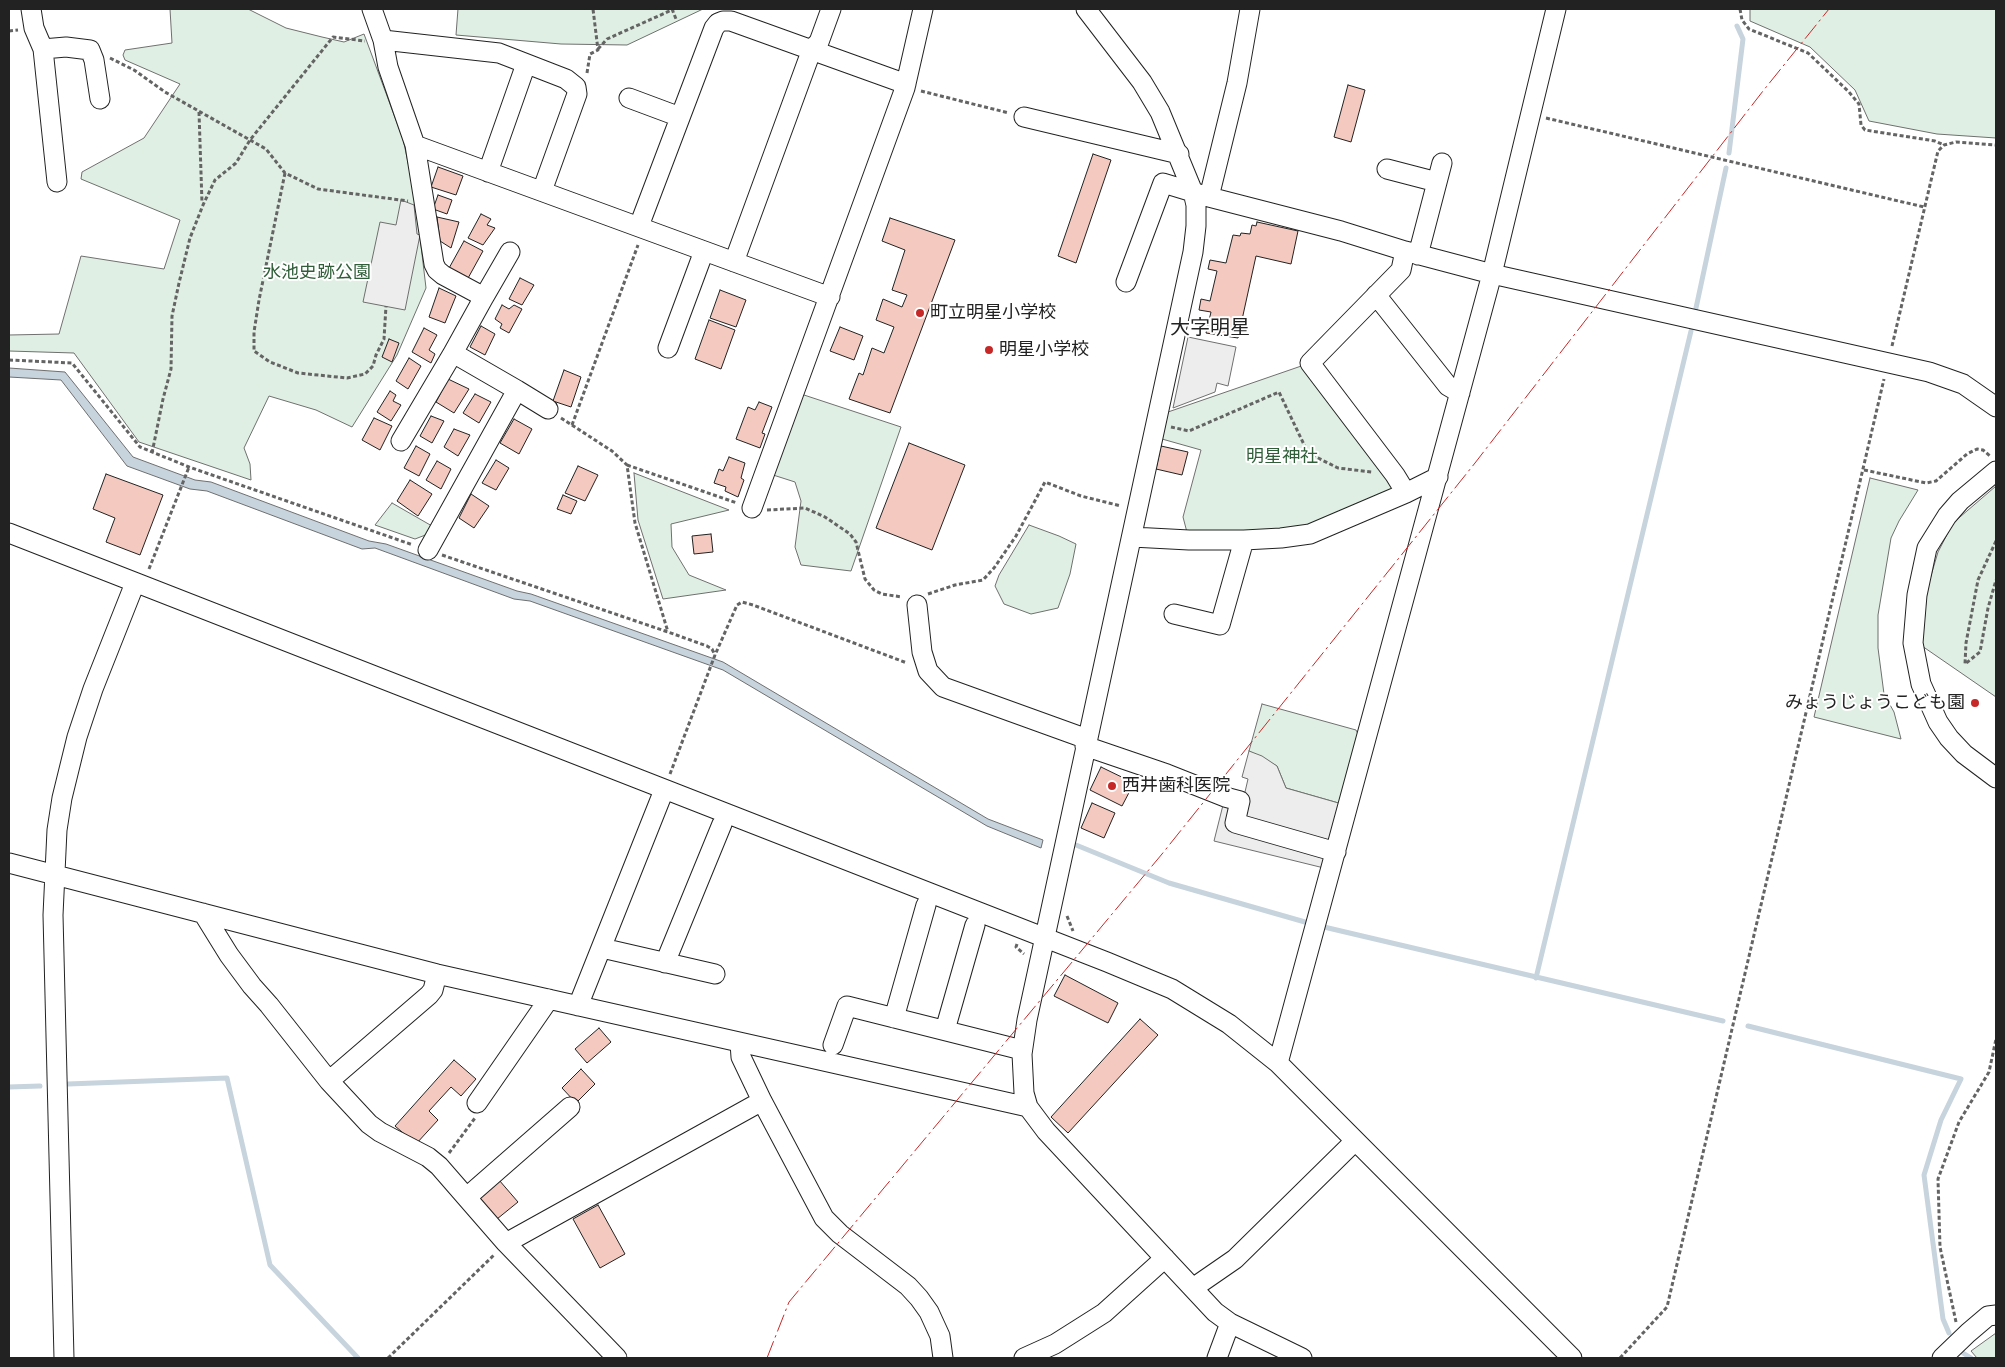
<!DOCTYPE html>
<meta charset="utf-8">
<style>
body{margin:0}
#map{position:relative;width:2005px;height:1367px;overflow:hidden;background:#fff;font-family:"Open Sans",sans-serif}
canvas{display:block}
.frame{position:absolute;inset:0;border:10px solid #222;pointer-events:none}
</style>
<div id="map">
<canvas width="2005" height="1367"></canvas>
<div class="frame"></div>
</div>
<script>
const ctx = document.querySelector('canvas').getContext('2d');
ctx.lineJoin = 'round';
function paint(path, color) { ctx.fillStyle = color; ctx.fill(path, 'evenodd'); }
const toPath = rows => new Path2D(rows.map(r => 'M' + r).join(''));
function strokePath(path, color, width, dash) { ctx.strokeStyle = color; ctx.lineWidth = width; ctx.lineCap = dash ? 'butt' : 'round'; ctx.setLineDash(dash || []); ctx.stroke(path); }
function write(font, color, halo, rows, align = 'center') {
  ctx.font = font + ' "Open Sans","Noto Sans JP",sans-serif'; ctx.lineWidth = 4; ctx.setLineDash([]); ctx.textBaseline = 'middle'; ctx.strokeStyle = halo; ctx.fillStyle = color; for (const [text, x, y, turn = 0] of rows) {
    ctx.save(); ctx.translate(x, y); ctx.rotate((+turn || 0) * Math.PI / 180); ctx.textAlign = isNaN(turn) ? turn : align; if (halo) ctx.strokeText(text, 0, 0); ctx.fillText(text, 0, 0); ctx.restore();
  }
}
const green = toPath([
 [170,9,248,9,286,28,322,37,344,42,364,34,403,139,415,195,426,288,397,355,352,427,316,410,269,396,244,448,250,464,251,480,139,442,74,353,9,351,9,335,59,334,81,256,164,269,180,220,81,179,82,172,144,138,180,84,125,60,123,55,125,50,172,43,170,9],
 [458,9,703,9,627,45,561,44,456,35,458,9],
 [1750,9,1996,9,1996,138,1937,134,1869,121,1855,90,1810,47,1750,21,1750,9],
 [1310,363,1406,493,1310,534,1189,540,1183,517,1201,450,1162,439,1168,412,1310,363],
 [801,394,901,427,851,571,801,565,795,547,801,501,795,482,770,474,801,394],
 [634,473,729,510,671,524,672,547,689,575,726,590,663,599,638,520,634,473],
 [1870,478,1918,490,1899,521,1891,538,1878,615,1878,648,1884,694,1894,712,1901,739,1814,717,1870,478],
 [1996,486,1996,697,1922,646,1927,589,1938,552,1953,523,1996,486],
 [392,503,432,526,428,534,415,539,375,525,392,503],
 [1029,525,1059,536,1076,544,1070,574,1058,608,1031,614,1004,604,995,586,999,575,1029,525],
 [1262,704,1356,730,1359,736,1342,804,1286,788,1277,766,1249,751,1262,704],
 [1996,1333,1996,1358,1977,1358,1971,1351,1996,1333]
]);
paint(green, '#e0efe3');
strokePath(green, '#6f6f6f', 1);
const parking = toPath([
 [401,200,414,205,417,234,420,235,405,310,363,302,380,222,396,225,401,200],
 [1188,337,1236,347,1228,386,1217,383,1215,392,1173,408,1188,337],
 [1249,751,1262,756,1277,766,1286,788,1342,804,1324,868,1214,841,1227,789,1245,792,1248,779,1242,777,1249,751]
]);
paint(parking, '#ededed');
strokePath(parking, '#6f6f6f', 1);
const water = toPath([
 [9,368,65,372,133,457,195,480,211,482,369,541,386,544,517,591,531,594,723,662,988,819,1043,840,1041,848,987,826,723,670,530,601,514,599,375,548,362,549,207,491,190,489,127,466,61,380,9,377,9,368]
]);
paint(water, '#c7d3dd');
strokePath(water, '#6f6f6f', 1);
strokePath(toPath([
 [1729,153,1743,39,1737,26],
 [1696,308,1726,168],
 [1076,845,1169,883,1305,922],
 [1324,927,1723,1021],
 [1536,978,1691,331],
 [1748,1026,1961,1079,1941,1120,1924,1175,1943,1319,1949,1333],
 [68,1084,227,1078,270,1265,358,1358],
 [9,1087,40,1086],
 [1963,1353,1971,1358]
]), '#c7d3dd', 5);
const building = toPath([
 [1348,85,1365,90,1351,142,1334,137,1348,85],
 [1093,154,1111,160,1076,263,1058,256,1093,154],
 [438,167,463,176,456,195,431,187,438,167],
 [438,195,452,200,447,214,433,209,438,195],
 [481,214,491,219,487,225,495,228,483,245,468,238,481,214],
 [437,217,459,222,451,248,440,241,437,217],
 [890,218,955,240,890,413,849,399,859,373,863,375,872,348,884,353,894,327,876,320,883,299,902,307,907,295,892,290,905,250,882,241,890,218],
 [1257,222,1298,231,1291,264,1256,256,1238,338,1206,333,1211,312,1199,310,1201,299,1210,301,1217,271,1208,269,1210,260,1226,263,1233,235,1240,236,1241,233,1250,234,1252,225,1256,226,1257,222],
 [464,241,483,251,467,280,448,270,464,241],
 [520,278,534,285,522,305,509,299,520,278],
 [439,288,456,296,445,323,429,317,439,288],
 [720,290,746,300,736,327,710,318,720,290],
 [502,305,509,309,514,305,522,309,509,333,500,328,502,324,495,319,502,305],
 [709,320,735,330,721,369,695,359,709,320],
 [481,326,495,334,485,355,470,347,481,326],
 [840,327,863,336,854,360,830,351,840,327],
 [424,328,437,335,429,350,435,354,431,363,412,352,424,328],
 [389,339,399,343,392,362,382,357,389,339],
 [409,358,421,366,408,389,396,381,409,358],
 [564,370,581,377,571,407,553,401,564,370],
 [448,379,469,389,454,413,436,402,448,379],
 [390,391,396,395,393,401,401,405,391,421,377,412,390,391],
 [475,394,491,402,479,423,463,413,475,394],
 [759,402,772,407,762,433,765,434,760,448,736,439,748,407,755,410,759,402],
 [431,416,444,421,432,443,420,436,431,416],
 [374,418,392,426,380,450,362,440,374,418],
 [514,419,532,429,519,454,500,443,514,419],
 [454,429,470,435,458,456,444,447,454,429],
 [909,443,965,465,932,550,876,528,909,443],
 [416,446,430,454,419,476,404,468,416,446],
 [1161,446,1188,452,1182,475,1156,469,1161,446],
 [729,457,745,463,741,478,744,480,738,497,725,491,726,487,714,483,719,469,723,471,729,457],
 [496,460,509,468,496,490,482,483,496,460],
 [437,461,451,469,441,489,426,480,437,461],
 [578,466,598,475,585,501,565,493,578,466],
 [106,474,163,495,140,555,106,542,115,518,93,509,106,474],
 [410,480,432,494,418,516,397,501,410,480],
 [471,494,489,506,474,528,459,518,471,494],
 [563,495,577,501,571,514,557,509,563,495],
 [711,534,713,552,694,554,692,536,711,534],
 [1101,767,1134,783,1122,806,1090,790,1101,767],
 [1092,803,1115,813,1104,838,1081,828,1092,803],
 [1065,975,1118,1003,1108,1023,1054,996,1065,975],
 [1140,1019,1158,1035,1068,1133,1051,1117,1140,1019],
 [599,1028,611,1042,587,1063,575,1049,599,1028],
 [454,1060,476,1079,461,1096,451,1087,429,1111,438,1120,416,1144,395,1126,454,1060],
 [581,1069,595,1084,576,1103,562,1088,581,1069],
 [499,1180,518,1202,497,1219,479,1197,499,1180],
 [598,1205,625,1254,600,1268,573,1219,598,1205]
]);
paint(building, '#f3c9c0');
strokePath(building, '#222', 1);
const minor = toPath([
 [31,9,34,28,43,49,57,182],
 [372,9,383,40,388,67,415,145,434,264,437,270,443,275,484,297,453,353,517,390,428,550],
 [1086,9,1142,82,1160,112,1193,192,1196,205,1196,226,1193,252,1027,1020,1022,1054,1024,1093,1028,1107,1046,1131,1215,1312,1230,1323,1302,1358],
 [383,40,499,53,566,79,576,87,577,94,542,191],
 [43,49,66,47,90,50,94,60,100,99],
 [629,98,680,117],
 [1024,117,1179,154],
 [415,145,830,297],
 [1387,169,1437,182],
 [488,172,526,64],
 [1209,197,1237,83,1250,9],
 [639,226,714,28,718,23,723,21,731,21,906,84],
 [1405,251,1401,270,1310,363,1395,475,1406,493],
 [1418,255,1442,163],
 [734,262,812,49,819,42,831,9],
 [1126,282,1163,183,1209,197,1341,231,1405,251,1492,274,1929,372,1963,384,1996,407],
 [1376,295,1448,386,1460,393],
 [484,297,510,252],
 [668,348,704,251],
 [517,390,548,409],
 [401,441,453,353],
 [1996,471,1960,501,1947,516,1927,548,1917,595,1913,643,1921,684,1938,722,1949,738,1964,754,1996,778],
 [752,508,905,88,923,9],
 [9,533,1107,962,1172,989,1229,1024,1278,1063,1572,1358],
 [1132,537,1189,540,1244,540,1281,538,1310,534,1406,493,1438,477],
 [917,605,922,652,928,671,943,687,1087,739],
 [1174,614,1220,625,1244,540],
 [1085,746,1167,774,1225,797,1240,801,1235,823,1336,852],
 [9,863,437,974,1028,1107],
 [203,913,229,955,252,986,269,1005,329,1081,369,1124,380,1132,428,1157,439,1166,506,1243,617,1358],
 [602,948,715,974],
 [665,963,722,824],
 [578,1006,664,790],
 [894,1018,926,905],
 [945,1030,975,925],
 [740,1043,741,1057,762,1101,824,1218,840,1234,908,1286,919,1298,929,1312,940,1336,943,1358],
 [833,1045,847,1006,1022,1050],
 [1278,1063,1492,274,1556,9],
 [329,1081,429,995,433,990,437,974],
 [477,1103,549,999],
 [467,1197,570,1107],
 [506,1243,762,1101],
 [1193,1288,1235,1259,1354,1142],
 [64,1358,53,915,57,830,62,798,77,737,93,689,135,583],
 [1024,1358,1055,1344,1104,1313,1165,1258],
 [1217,1358,1230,1323],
 [1942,1358,1968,1333,1988,1316,1996,1315]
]);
strokePath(minor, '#222', 21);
strokePath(toPath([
 [672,9,676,19],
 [1740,9,1742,20,1749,29,1808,53,1849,92,1859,104,1861,125,1865,130,1935,141,1944,145],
 [9,31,18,30],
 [598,49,607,39,674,9],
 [110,58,134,70,165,92,266,149,285,173,318,189,408,201],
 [587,73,590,54,598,50,593,9],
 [921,91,1009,113],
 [199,112,202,203],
 [1546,118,1924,207],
 [285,173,259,300,254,332,254,351,270,362,298,373,347,378,365,374,373,366,376,355,384,339,386,306],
 [1892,346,1938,151,1944,145,1956,142,1996,145],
 [9,360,72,363,140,447,189,467,413,545],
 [561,418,612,451,627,465,635,523,668,632],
 [572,425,638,245],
 [1171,427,1189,431,1279,392,1308,453,1338,468,1372,472],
 [152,453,163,399,171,369,172,316,179,283,190,238,203,205,215,180,236,163,250,140,333,37,365,41],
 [627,465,737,503],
 [1864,470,1926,483,1936,481,1967,454,1977,449,1983,450,1990,456],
 [767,510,805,508,825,517,850,534,856,542,865,579,874,590,882,594,902,597],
 [1996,541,1978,580,1966,643,1965,664,1980,652,1988,608,1996,580],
 [442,555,668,632,707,646,712,649,715,655],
 [149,569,189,467],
 [928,594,955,585,983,580,994,568,1016,536,1045,482,1081,496,1121,506],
 [670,774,715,655,737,605,742,602,753,605,907,663],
 [1067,916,1073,931],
 [1017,944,1016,947,1024,954],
 [449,1153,475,1118],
 [1956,1322,1940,1247,1938,1179,1959,1122,1989,1072,1996,1039],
 [388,1358,495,1254],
 [1620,1358,1667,1307,1884,379]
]), '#646464', 3, [4, 2.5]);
strokePath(minor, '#fff', 19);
strokePath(toPath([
 [767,1358,789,1302,1162,854,1475,463,1763,91,1829,9]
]), '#c62828', 1, [18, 4, 2.5, 4]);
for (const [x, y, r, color] of [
 [920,313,5,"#c62828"],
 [989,350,5,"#c62828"],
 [1975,703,5,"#c62828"],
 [1112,786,5,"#c62828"]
]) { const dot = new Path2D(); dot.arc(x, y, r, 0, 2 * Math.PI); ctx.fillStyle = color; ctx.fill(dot); strokePath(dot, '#fff', 2); }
write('18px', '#2f5e38', '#fff', [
 ["水池史跡公園",317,273],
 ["明星神社",1282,457]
]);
write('18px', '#222', '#fff', [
 ["町立明星小学校",930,313],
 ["明星小学校",999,350],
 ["みょうじょうこども園",1965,703,"right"],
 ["西井歯科医院",1122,786]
], 'left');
write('20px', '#222', '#fff', [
 ["大字明星",1210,328]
]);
</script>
